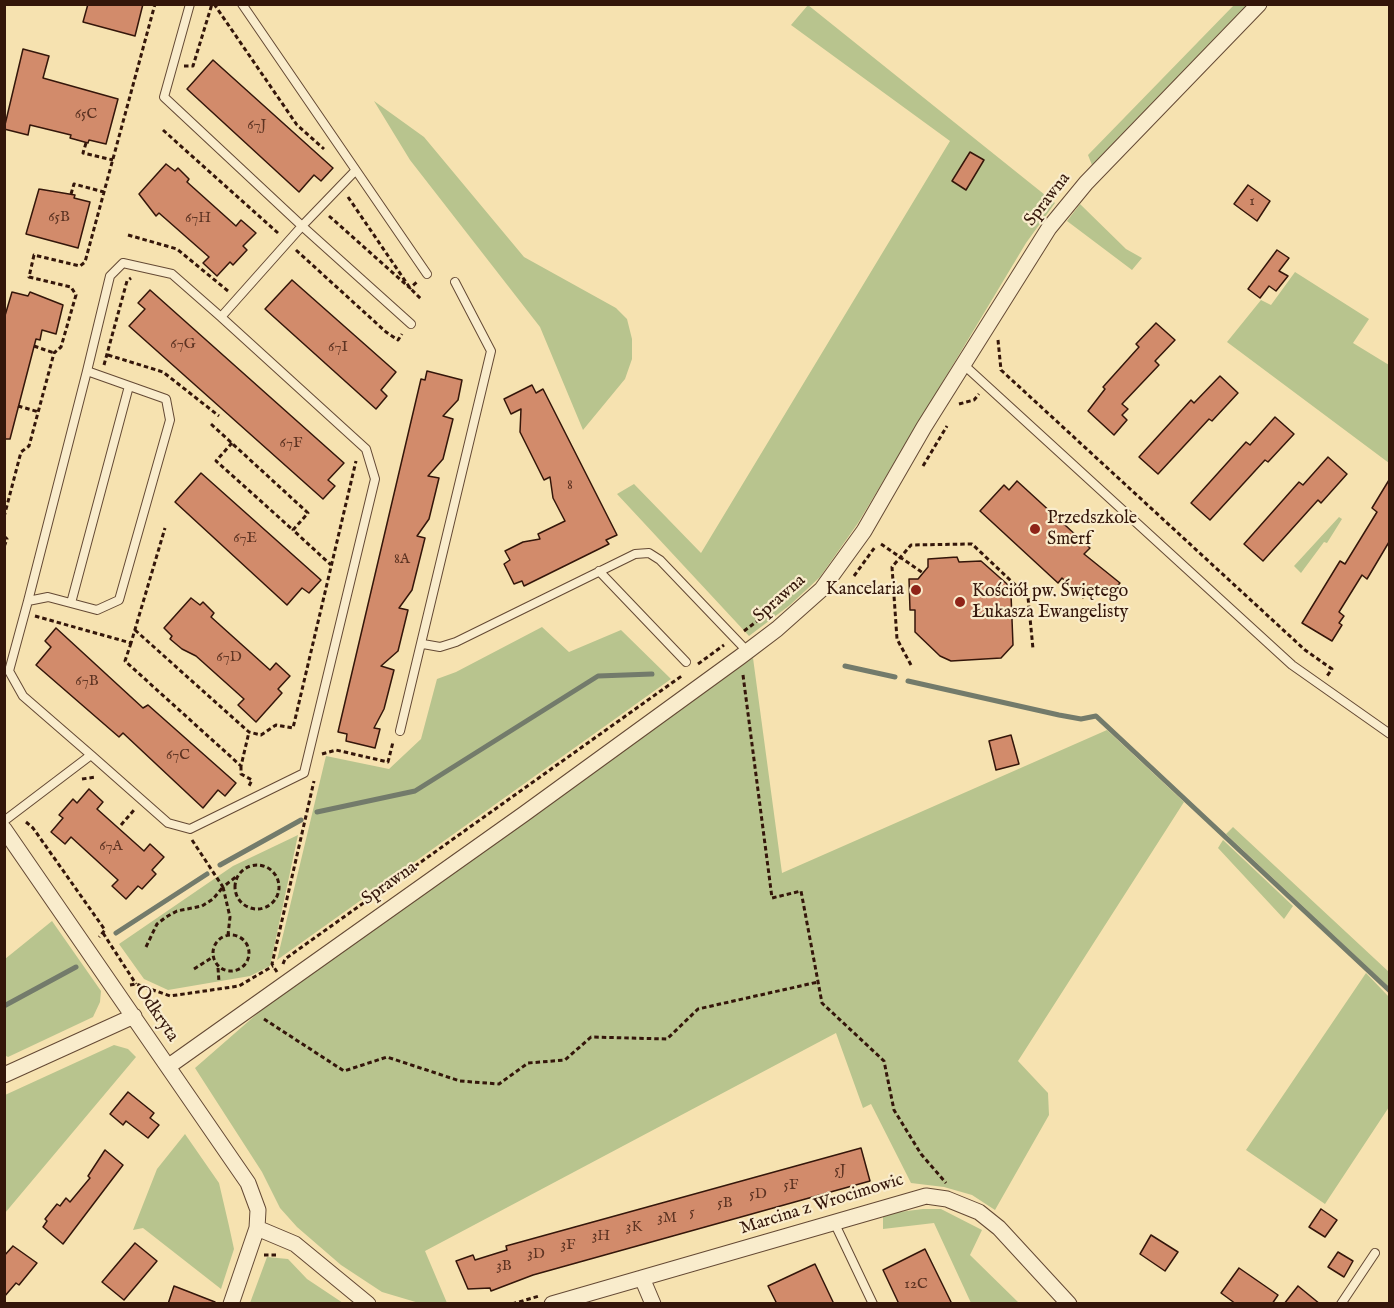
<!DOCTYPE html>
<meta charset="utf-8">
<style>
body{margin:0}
#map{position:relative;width:1394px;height:1308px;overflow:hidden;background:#f6e2b0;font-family:"IM FELL English",serif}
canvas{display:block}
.frame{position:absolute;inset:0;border:6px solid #34160a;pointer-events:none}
</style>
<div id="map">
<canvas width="1394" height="1308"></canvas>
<div class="frame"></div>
</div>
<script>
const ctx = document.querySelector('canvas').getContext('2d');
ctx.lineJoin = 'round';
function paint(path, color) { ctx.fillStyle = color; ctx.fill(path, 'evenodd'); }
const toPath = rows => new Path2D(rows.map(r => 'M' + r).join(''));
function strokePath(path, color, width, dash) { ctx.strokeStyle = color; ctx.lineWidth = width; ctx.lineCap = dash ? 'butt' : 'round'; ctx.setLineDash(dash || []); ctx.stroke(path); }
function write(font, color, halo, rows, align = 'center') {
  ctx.font = font + ' "IM FELL English",serif'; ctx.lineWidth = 4.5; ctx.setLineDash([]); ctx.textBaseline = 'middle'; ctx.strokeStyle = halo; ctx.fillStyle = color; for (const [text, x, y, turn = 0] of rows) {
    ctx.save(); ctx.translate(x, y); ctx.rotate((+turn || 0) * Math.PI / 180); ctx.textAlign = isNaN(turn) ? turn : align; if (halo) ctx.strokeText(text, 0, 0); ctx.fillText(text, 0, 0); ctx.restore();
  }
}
paint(toPath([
 [808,5,1055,203,1026,243,858,523,820,577,790,605,749,636,617,494,634,484,701,553,950,141,791,25],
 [1234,5,1248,5,1092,165,1088,155],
 [374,101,424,137,524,257,616,308,627,319,632,339,632,359,625,379,583,430,540,327,410,160],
 [1080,204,1126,249,1142,258,1132,270,1067,221],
 [1295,272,1369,319,1353,343,1389,365,1389,463,1227,342,1261,300,1271,305],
 [1339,517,1342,519,1327,543,1324,542,1301,573,1294,566],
 [542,627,569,652,621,630,671,679,277,960,326,756,389,769,421,739,437,679,456,672],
 [753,658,782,873,1107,730,1184,802,1018,1061,1048,1093,1049,1115,995,1210,972,1195,944,1187,911,1183,871,1104,863,1108,836,1033,425,1251,447,1303,419,1303,382,1292,341,1265,297,1227,280,1208,262,1172,195,1068,266,1006],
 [1233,827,1389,972,1389,987,1226,834],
 [298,835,270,966,250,976,168,990,144,979,119,944,233,866],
 [1223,840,1293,906,1284,919,1218,848],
 [52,921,101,991,100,1002,93,1017,8,1057,4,1055,5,959],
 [1366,973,1389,997,1389,1107,1325,1204,1246,1150],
 [114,1045,128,1049,136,1057,5,1213,5,1095],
 [185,1134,219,1183,229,1226,234,1249,221,1289,143,1228,133,1230,157,1169],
 [923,1209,941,1209,982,1230,970,1255,1019,1303,971,1303,934,1223,883,1229,883,1214],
 [267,1257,288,1259,307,1279,343,1303,250,1303]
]), '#b8c48e');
strokePath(toPath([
 [845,666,895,677],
 [908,681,1059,715,1081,719,1096,716,1390,991],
 [317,812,415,791,598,676,652,674],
 [220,865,301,820],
 [116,933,207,874],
 [4,1006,76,967]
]), '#737b6b', 5);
const building = toPath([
 [88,4,143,4,135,36,83,22,88,4],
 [23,49,49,56,43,78,118,99,106,144,89,140,88,143,70,138,71,135,30,125,28,135,4,129,23,49],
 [213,60,333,168,321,181,314,175,299,192,187,89,213,60],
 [970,152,984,160,966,190,952,181,970,152],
 [166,164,175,171,178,168,189,179,187,182,236,226,241,220,256,233,243,246,247,250,233,265,230,262,217,276,203,263,209,257,159,213,156,216,139,194,166,164],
 [1248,185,1270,201,1257,221,1234,204,1248,185],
 [39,189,75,195,74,198,90,202,78,248,26,234,39,189],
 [1277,250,1289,258,1279,271,1288,276,1276,291,1269,286,1260,298,1248,289,1277,250],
 [292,280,396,372,381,390,387,396,376,409,265,309,292,280],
 [150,290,344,463,328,480,335,486,323,499,129,326,145,309,138,303,150,290],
 [12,292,28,296,30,292,63,305,56,334,42,330,40,340,36,339,10,439,4,439,4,319,12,292],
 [1156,323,1175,340,1155,361,1159,365,1122,404,1128,409,1122,415,1127,420,1114,435,1088,411,1105,389,1103,387,1139,347,1136,344,1156,323],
 [427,371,462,380,458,400,443,416,453,419,443,459,428,476,439,478,429,519,417,536,425,538,412,590,399,608,408,610,398,651,381,666,394,670,384,709,374,728,380,729,375,748,346,741,347,734,338,732,421,379,425,380,427,371],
 [1220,376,1238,393,1212,421,1209,419,1158,474,1139,457,1191,400,1194,403,1220,376],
 [532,385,536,393,543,389,617,535,606,540,609,544,524,586,522,581,514,584,504,564,510,560,505,551,523,542,540,539,538,534,565,521,553,498,550,477,544,480,520,432,521,409,511,414,504,399,532,385],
 [1275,417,1294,434,1268,462,1265,460,1210,520,1191,503,1246,442,1250,445,1275,417],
 [1328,457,1347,474,1321,503,1318,500,1263,561,1244,544,1299,482,1303,485,1328,457],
 [201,473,321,580,309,593,302,588,287,605,175,502,201,473],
 [1389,480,1389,542,1367,579,1362,575,1339,612,1344,616,1339,623,1342,625,1332,641,1302,623,1340,561,1345,564,1377,512,1372,508,1389,480],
 [1017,481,1090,548,1084,554,1120,583,1108,596,1095,585,1083,598,1062,578,1058,583,980,511,1004,485,1009,490,1017,481],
 [957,557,959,562,981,561,1007,584,1011,594,1013,645,1001,658,951,661,940,656,915,632,915,610,910,610,909,579,918,579,928,567,928,559,957,557],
 [191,598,200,605,203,602,214,613,211,617,270,670,276,663,290,676,278,689,282,693,256,722,238,705,244,699,196,656,182,649,170,639,172,636,164,628,191,598],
 [56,628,143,708,148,705,236,783,225,796,218,790,203,808,123,733,119,737,36,665,51,647,45,641,56,628],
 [1011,735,1019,764,996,770,989,741,1011,735],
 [89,789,103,802,97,809,144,851,150,844,164,857,152,870,156,874,142,889,138,886,126,899,112,886,118,880,71,837,65,844,51,832,63,818,59,815,73,799,77,803,89,789],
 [128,1092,154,1113,150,1118,159,1125,148,1138,126,1121,123,1125,110,1114,128,1092],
 [861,1148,870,1181,533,1275,491,1291,490,1288,468,1289,456,1261,473,1255,475,1260,507,1250,506,1246,861,1148],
 [105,1150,123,1165,63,1244,43,1227,47,1221,45,1219,57,1204,60,1206,66,1198,70,1202,90,1178,88,1176,105,1150],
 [1321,1209,1337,1220,1325,1237,1309,1227,1321,1209],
 [1151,1235,1178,1252,1165,1271,1140,1254,1151,1235],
 [135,1243,157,1261,124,1300,102,1282,135,1243],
 [13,1246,37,1263,19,1285,16,1283,4,1297,4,1256,13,1246],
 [925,1249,952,1304,899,1304,883,1270,925,1249],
 [1338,1252,1353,1261,1344,1277,1328,1267,1338,1252],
 [815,1264,834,1304,777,1304,768,1286,815,1264],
 [1239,1268,1278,1295,1272,1304,1236,1304,1221,1293,1239,1268],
 [174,1286,215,1302,215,1304,168,1304,174,1286],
 [1298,1286,1320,1304,1284,1304,1298,1286]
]);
paint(building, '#d28b6b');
strokePath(building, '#34160a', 1.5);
const service = toPath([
 [242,4,427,274],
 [355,171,302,226,411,324],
 [964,365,1292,665,1390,734],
 [599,571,686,662],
 [28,601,87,371],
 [71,603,129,386],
 [423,644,440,647,456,642,635,554,649,553,660,560,748,652],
 [400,731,491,351,455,282],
 [91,755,168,823,190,829,304,773,375,479,366,449,221,317],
 [4,821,91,755,23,696,9,671,28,601,48,597,97,610,119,600,170,420,166,399,87,371,110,276,123,263,172,274,221,317,302,226,164,97,190,4],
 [834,1222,873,1304],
 [1341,1304,1375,1253]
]);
const minor = toPath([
 [4,829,248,1183,258,1210,257,1228,231,1304],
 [169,1066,524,814,740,657,777,629,822,589,864,531,924,427,1049,228,1086,183,1259,4],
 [4,1075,134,1016],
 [257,1228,295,1244,368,1304],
 [642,1278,653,1304],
 [552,1304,926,1196,947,1199,979,1212,999,1228,1069,1304]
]);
strokePath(service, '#644934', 10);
strokePath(minor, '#644934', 17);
strokePath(toPath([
 [214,4,297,125,324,149],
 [184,66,193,66,212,4],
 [163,130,278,233],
 [86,143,83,153,113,160],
 [71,194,74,184,104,192],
 [348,197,410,288,421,299],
 [329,216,410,288,418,281],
 [128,235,177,249,228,291],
 [296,250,386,332,398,340,402,334],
 [998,340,1001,370,1305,650,1332,669,1327,676],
 [34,346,54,353],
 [108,355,163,372,219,416],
 [104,365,127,281,131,278],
 [959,404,974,400,979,394],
 [18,406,39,412],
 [211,424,308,513,293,530,331,565],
 [232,443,216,461,293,530],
 [923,466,947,426],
 [4,517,21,452,29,446,54,353,61,347,76,295,71,287,29,277,34,255,80,266,85,262,155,4],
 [4,536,7,539,4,547],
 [881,544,923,573],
 [854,576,875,547],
 [35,616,131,643,165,528],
 [135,630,249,732,261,735,276,725,293,728,356,461],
 [744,631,768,613],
 [131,643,125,661,241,766,249,732],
 [698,664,724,645],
 [911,665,897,639,892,567,911,545,972,544,1028,597,1033,649],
 [743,675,772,898,801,891,822,1003,884,1061,894,1110,921,1154,946,1183],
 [322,754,336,750,388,762,393,742],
 [241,766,241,774,252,780,249,786],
 [82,779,96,777],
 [26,822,33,828,105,930,99,937],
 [121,825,134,810],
 [192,840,223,887,237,876],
 '235 887a22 22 0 1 1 44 0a22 22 0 1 1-44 0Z',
 [223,887,230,917,228,935],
 [103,933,136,984],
 '213 953a18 18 0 1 1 36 0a18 18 0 1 1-36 0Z',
 [146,947,157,924,166,917,177,911,202,906,213,899,223,887],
 [283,964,285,959,683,675],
 [218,968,219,982],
 [194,969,213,957],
 [277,972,272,964,314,781],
 [130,985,136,984,170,996,239,986,273,966],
 [264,1019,344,1071,387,1057,460,1081,499,1084,528,1063,565,1060,591,1037,667,1039,698,1009,818,982],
 [264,1255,278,1255],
 [512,1304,539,1296]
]), '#34160a', 3, [4.5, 3]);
strokePath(service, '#f9eccc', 8);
strokePath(minor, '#f9eccc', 15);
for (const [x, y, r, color] of [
 [1035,529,6,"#8f2418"],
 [916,590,6,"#8f2418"],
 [960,602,6,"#8f2418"]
]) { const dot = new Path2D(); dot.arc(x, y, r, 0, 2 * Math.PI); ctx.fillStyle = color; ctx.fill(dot); strokePath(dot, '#f9eccc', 2); }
write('15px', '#5c3322', null, [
 ["65C",86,115],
 ["67J",257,126],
 ["1",1252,202],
 ["65B",59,218],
 ["67H",198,219],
 ["67G",183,345],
 ["67I",338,348],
 ["67F",291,444],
 ["8",570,486],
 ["67E",245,539],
 ["8A",402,560],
 ["67D",229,658],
 ["67B",87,682],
 ["67C",178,756],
 ["67A",111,847],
 ["5J",840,1171],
 ["5F",791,1186],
 ["5D",758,1195],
 ["5B",725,1204],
 ["5",692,1213],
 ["3M",667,1219],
 ["3K",634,1228],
 ["3H",601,1237],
 ["3F",568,1246],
 ["3D",536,1255],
 ["3B",504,1267],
 ["12C",916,1285]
]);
write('18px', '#34160a', '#f9eccc', [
 ["Sprawna",1048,200,-52],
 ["Sprawna",780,599,-41],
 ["Sprawna",390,884,-35],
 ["Odkryta",156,1014,56],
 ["Marcina z Wrocimowic",822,1205,-17]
]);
write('18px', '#34160a', '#f9eccc', [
 ["Przedszkole",1047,519],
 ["Smerf",1047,540],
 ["Kancelaria",904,590,"right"],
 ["Kościół pw. Świętego",972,592],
 ["Łukasza Ewangelisty",972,613]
], 'left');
</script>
